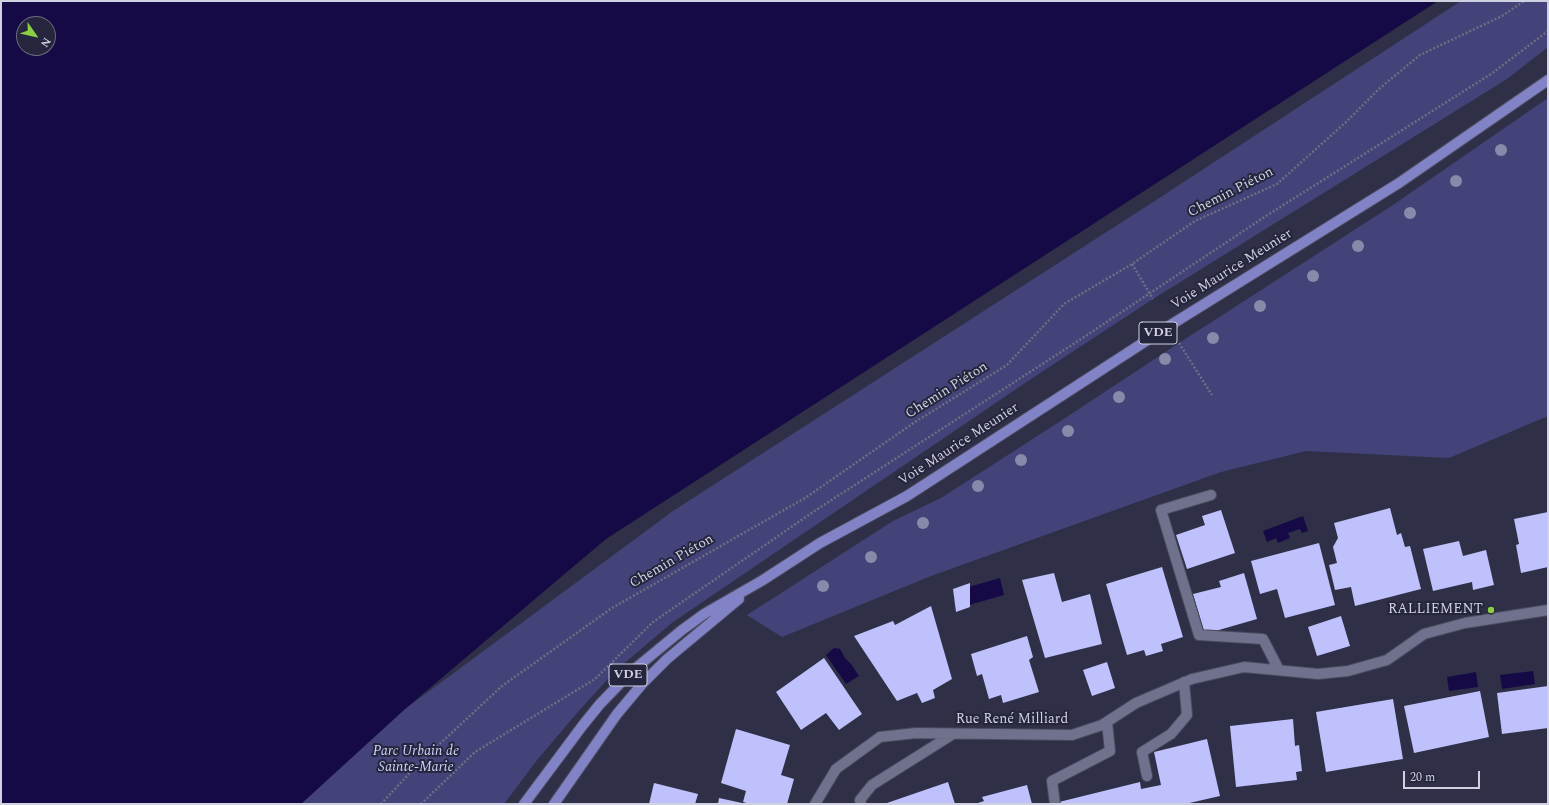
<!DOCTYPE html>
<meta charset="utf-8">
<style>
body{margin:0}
#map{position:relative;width:1549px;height:805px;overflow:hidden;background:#2f3047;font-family:Spectral,serif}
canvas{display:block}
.frame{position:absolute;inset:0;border:2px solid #cfd0e0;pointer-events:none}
.north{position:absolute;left:16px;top:16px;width:40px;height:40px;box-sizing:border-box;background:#25263d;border:1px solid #696a7e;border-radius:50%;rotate:124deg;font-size:11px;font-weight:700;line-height:16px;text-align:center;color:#cfd0e0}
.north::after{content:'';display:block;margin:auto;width:14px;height:18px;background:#8bce46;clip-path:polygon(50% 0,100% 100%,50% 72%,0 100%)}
.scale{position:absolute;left:1403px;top:771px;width:77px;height:18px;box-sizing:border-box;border:2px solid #cfd0e0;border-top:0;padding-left:5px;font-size:12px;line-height:14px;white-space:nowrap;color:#cfd0e0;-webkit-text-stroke:3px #25263d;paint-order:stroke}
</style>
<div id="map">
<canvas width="1549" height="805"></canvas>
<div class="frame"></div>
<div class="north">N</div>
<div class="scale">20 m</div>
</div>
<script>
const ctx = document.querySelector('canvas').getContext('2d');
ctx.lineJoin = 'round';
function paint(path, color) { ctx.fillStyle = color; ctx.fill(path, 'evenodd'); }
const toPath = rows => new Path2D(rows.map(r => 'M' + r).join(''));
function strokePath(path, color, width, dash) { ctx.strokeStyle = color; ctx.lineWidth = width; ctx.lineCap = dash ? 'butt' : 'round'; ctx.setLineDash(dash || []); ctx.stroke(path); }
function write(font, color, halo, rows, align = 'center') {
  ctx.font = font + ' Spectral,serif'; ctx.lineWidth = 4; ctx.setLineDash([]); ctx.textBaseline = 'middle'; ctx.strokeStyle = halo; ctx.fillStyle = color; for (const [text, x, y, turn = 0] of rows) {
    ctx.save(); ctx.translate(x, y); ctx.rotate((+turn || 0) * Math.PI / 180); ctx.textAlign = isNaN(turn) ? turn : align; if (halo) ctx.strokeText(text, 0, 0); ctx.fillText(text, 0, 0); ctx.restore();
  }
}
paint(toPath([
 [1461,1,1548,1,1548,47,1507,79,1153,299,1025,383,673,622,615,671,577,713,537,760,504,804,301,804,405,709,673,511,1150,204],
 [1548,98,1548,416,1449,458,1306,451,1221,472,931,576,782,637,747,615,893,521,941,498,1053,426,1179,343,1390,207]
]), '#43437a');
paint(toPath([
 [1,1,1438,1,606,539,405,709,301,804,1,804],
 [24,24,48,24,48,48,24,48],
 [1303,516,1308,531,1302,533,1300,529,1288,533,1290,538,1278,543,1276,538,1267,542,1263,531],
 [1000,578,1004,595,969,605,965,588],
 [834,648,840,649,845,658,851,664,859,676,846,684,826,655],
 [1533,671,1535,684,1502,689,1500,675],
 [1476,672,1478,687,1449,691,1447,677]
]), '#150a45');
paint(toPath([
 [1390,508,1397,535,1401,533,1405,547,1410,546,1421,589,1355,606,1351,587,1335,590,1329,565,1337,563,1333,547,1338,538,1334,523],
 [1221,510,1235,553,1187,569,1176,535,1205,525,1202,516],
 [1548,512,1548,567,1521,573,1516,545,1519,544,1514,519],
 [1459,541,1463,556,1486,550,1494,585,1473,590,1472,582,1433,591,1423,549],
 [1319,543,1335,605,1285,618,1277,589,1260,594,1251,561],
 [1162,567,1183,637,1161,644,1163,651,1146,656,1144,650,1127,655,1106,584],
 [1054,573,1062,602,1090,594,1102,644,1045,658,1022,580],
 [1244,573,1257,619,1205,634,1193,594,1221,587,1219,581],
 [970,583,970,607,956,612,953,589],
 [931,606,952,679,933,690,935,698,922,703,917,693,897,701,854,636,893,621,895,625],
 [1341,616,1350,646,1317,656,1308,627],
 [1027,636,1033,657,1029,660,1039,692,1003,703,1001,695,989,699,982,674,977,676,971,654],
 [824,658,862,714,839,730,826,713,801,730,776,692],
 [1107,662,1115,688,1092,696,1083,670],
 [1548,686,1548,728,1502,734,1497,693],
 [1480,691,1489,737,1414,753,1404,706],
 [1393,699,1403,759,1326,772,1316,712],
 [1293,719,1295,746,1299,745,1302,771,1296,772,1297,780,1236,787,1230,726],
 [736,729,790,745,781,775,794,779,787,804,750,804,743,802,746,791,721,783],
 [1207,739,1220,796,1185,804,1059,804,1059,802,1140,782,1141,789,1161,785,1154,752],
 [948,782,955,804,887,804,887,803],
 [654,783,698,794,695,804,649,804],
 [1027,785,1032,804,975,804,984,801,982,797],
 [719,798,742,803,742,804,718,804]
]), '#bec1fb');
const minor = toPath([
 [1211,495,1161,510,1199,635,1263,639,1279,670],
 [1147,776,1142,752,1171,734,1187,715,1184,682],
 [815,804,836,769,880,737,916,733,1072,735,1102,725,1136,703,1192,679,1244,667,1318,674,1348,671,1387,660,1424,634,1465,623,1548,610],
 [861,804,860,800,872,785,953,734],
 [1055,804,1052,781,1110,751,1107,722]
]);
const major = toPath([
 [524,804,583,725,600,704,631,672,682,630,704,614,763,580,820,543,907,496,1169,326,1399,183,1548,80],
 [554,804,617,714,643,683,667,659,739,599]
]);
strokePath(minor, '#4b4b5f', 12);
strokePath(major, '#4b4b5f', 12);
strokePath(toPath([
 [1132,264,1153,299],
 [1179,343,1212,395],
 [381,804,418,764,502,686,612,608,805,498,915,422,1007,365,1064,304,1132,264,1195,221,1277,184,1345,123,1380,88,1420,55,1502,16,1524,1],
 [421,804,475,752,595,679,653,622,816,510,1078,341,1266,216,1491,74,1548,31]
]), '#6d6e82', 2.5, [2, 2]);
strokePath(minor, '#6f718d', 10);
strokePath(major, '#8282c6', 10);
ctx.fillStyle = '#888aa9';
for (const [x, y] of [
 [1501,150],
 [1456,181],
 [1410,213],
 [1358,246],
 [1313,276],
 [1260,306],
 [1213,338],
 [1165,359],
 [1119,397],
 [1068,431],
 [1021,460],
 [978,486],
 [923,523],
 [871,557],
 [823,586]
]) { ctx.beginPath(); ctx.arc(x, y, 6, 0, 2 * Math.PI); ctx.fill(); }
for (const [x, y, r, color] of [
 [1491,610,4,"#8bce46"]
]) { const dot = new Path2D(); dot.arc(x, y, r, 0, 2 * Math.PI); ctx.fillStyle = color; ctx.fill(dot); strokePath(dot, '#25263d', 1.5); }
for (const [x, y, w] of [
 [1158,333,38],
 [628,675,38]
]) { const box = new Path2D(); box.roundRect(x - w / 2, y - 11, w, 22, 3); ctx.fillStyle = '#25263d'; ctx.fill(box); strokePath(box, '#cfd0e0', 1); }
write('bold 13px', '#cfd0e0', null, [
 ["VDE",1158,333],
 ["VDE",628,675]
]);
write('14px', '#cfd0e0', '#25263d', [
 ["Chemin Piéton",1231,193,-27],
 ["Voie Maurice Meunier",1232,270,-32],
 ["Chemin Piéton",947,391,-32],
 ["Voie Maurice Meunier",959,445,-33],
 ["Chemin Piéton",672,562,-30],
 ["Rue René Milliard",1012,720]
]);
write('14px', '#cfd0e0', '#25263d', [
 ["RALLIEMENT",1483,610]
], 'right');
write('italic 14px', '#d1d3fa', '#25263d', [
 ["Parc Urbain de",416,752],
 ["Sainte-Marie",416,768]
]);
</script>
